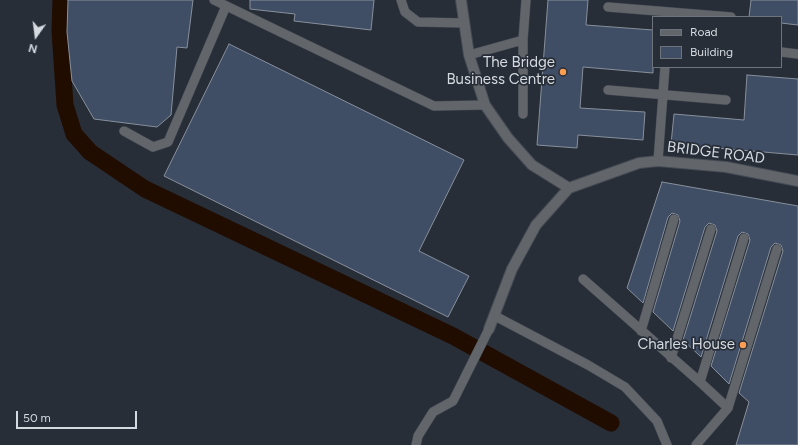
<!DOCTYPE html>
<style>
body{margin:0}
#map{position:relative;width:798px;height:445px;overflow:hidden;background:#282e38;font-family:Figtree,sans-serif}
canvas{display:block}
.legend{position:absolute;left:652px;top:16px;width:130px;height:52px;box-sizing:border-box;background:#282e38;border:1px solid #6d737b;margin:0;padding:5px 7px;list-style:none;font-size:12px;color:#d5dae0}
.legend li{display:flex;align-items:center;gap:8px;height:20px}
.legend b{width:20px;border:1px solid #6d737b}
.north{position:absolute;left:16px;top:16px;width:40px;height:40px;-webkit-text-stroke:3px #282e38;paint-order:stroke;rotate:194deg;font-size:11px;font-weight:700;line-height:16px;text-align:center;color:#d5dae0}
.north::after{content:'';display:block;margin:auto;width:14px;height:18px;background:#d5dae0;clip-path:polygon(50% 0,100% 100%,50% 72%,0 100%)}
.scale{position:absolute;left:16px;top:411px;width:121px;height:18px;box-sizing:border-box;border:2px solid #d5dae0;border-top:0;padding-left:5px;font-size:12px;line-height:14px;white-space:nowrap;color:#d5dae0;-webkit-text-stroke:3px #282e38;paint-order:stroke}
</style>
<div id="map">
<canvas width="798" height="445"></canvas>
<ul class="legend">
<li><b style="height:5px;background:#62656a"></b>Road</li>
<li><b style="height:11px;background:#3f4e65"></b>Building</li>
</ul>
<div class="north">N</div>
<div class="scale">50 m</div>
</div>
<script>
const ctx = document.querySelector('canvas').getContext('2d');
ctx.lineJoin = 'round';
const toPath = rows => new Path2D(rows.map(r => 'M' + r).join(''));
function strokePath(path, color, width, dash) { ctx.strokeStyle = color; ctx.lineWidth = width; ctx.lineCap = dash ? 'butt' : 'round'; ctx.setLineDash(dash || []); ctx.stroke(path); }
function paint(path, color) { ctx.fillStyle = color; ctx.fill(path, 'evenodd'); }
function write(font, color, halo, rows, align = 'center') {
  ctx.font = font + ' Figtree,sans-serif'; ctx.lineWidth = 3.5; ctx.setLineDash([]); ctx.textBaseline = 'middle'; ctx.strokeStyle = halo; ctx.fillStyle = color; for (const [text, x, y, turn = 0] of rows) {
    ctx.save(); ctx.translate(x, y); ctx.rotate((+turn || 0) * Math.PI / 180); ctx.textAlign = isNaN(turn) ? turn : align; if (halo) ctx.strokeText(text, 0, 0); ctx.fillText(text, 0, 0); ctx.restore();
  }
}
strokePath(toPath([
 [61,0,60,31,65,105,74,134,90,152,145,189,453,336,611,423]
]), '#200d00', 17);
const building = toPath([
 [68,0,193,0,187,48,177,47,171,115,157,127,94,119,72,81,67,32,68,0],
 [250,0,374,0,371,30,294,21,295,14,250,9,250,0],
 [548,0,588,0,586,25,653,30,653,73,583,67,580,108,645,112,643,140,578,135,577,148,537,145,548,0],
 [751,0,798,0,798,25,781,23,781,17,749,17,751,0],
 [229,44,464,160,419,251,469,276,448,317,164,176,229,44],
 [747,75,798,79,798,155,671,144,674,114,744,120,747,75],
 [662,182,798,206,798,445,736,445,749,402,739,393,783,251,781,245,775,243,771,247,729,384,711,366,750,240,748,234,742,232,738,236,701,357,683,340,717,231,715,225,709,223,705,227,673,331,653,312,680,221,678,215,672,213,668,217,643,303,627,288,662,182]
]);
paint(building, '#3f4e65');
strokePath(building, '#87909c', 1);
const service = toPath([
 [214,0,434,106,485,105],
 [401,0,405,12,418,22,464,23],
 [608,7,731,17],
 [781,52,798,54],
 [469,55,523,40,526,0],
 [608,90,726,100],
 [523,114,523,40],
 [124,131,153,147,168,142,226,6],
 [658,161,665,67],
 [583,279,700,382,728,408,696,445],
 [495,316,588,365,625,387,657,421,667,445],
 [641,331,674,219],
 [671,358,711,229],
 [700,382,744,238],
 [728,408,777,249],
 [416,445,418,436,433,412,453,401,489,329]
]);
const minor = toPath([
 [461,0,469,55,485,105,508,138,532,165,569,188],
 [489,329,512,269,536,225,569,188,639,163,658,161,726,167,798,181]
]);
strokePath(service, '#444a53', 10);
strokePath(minor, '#444a53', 12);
strokePath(service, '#62656a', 9);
strokePath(minor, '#62656a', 10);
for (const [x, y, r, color] of [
 [563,72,4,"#fb9e52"],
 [743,345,4,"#fb9e52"]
]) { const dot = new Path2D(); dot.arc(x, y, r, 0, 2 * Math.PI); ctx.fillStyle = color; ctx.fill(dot); strokePath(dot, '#282e38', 1.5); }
write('15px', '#d5dae0', '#282e38', [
 ["The Bridge",555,63],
 ["Business Centre",555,80],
 ["Charles House",735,345]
], 'right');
write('15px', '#d5dae0', '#282e38', [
 ["BRIDGE ROAD",716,153,7]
]);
</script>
